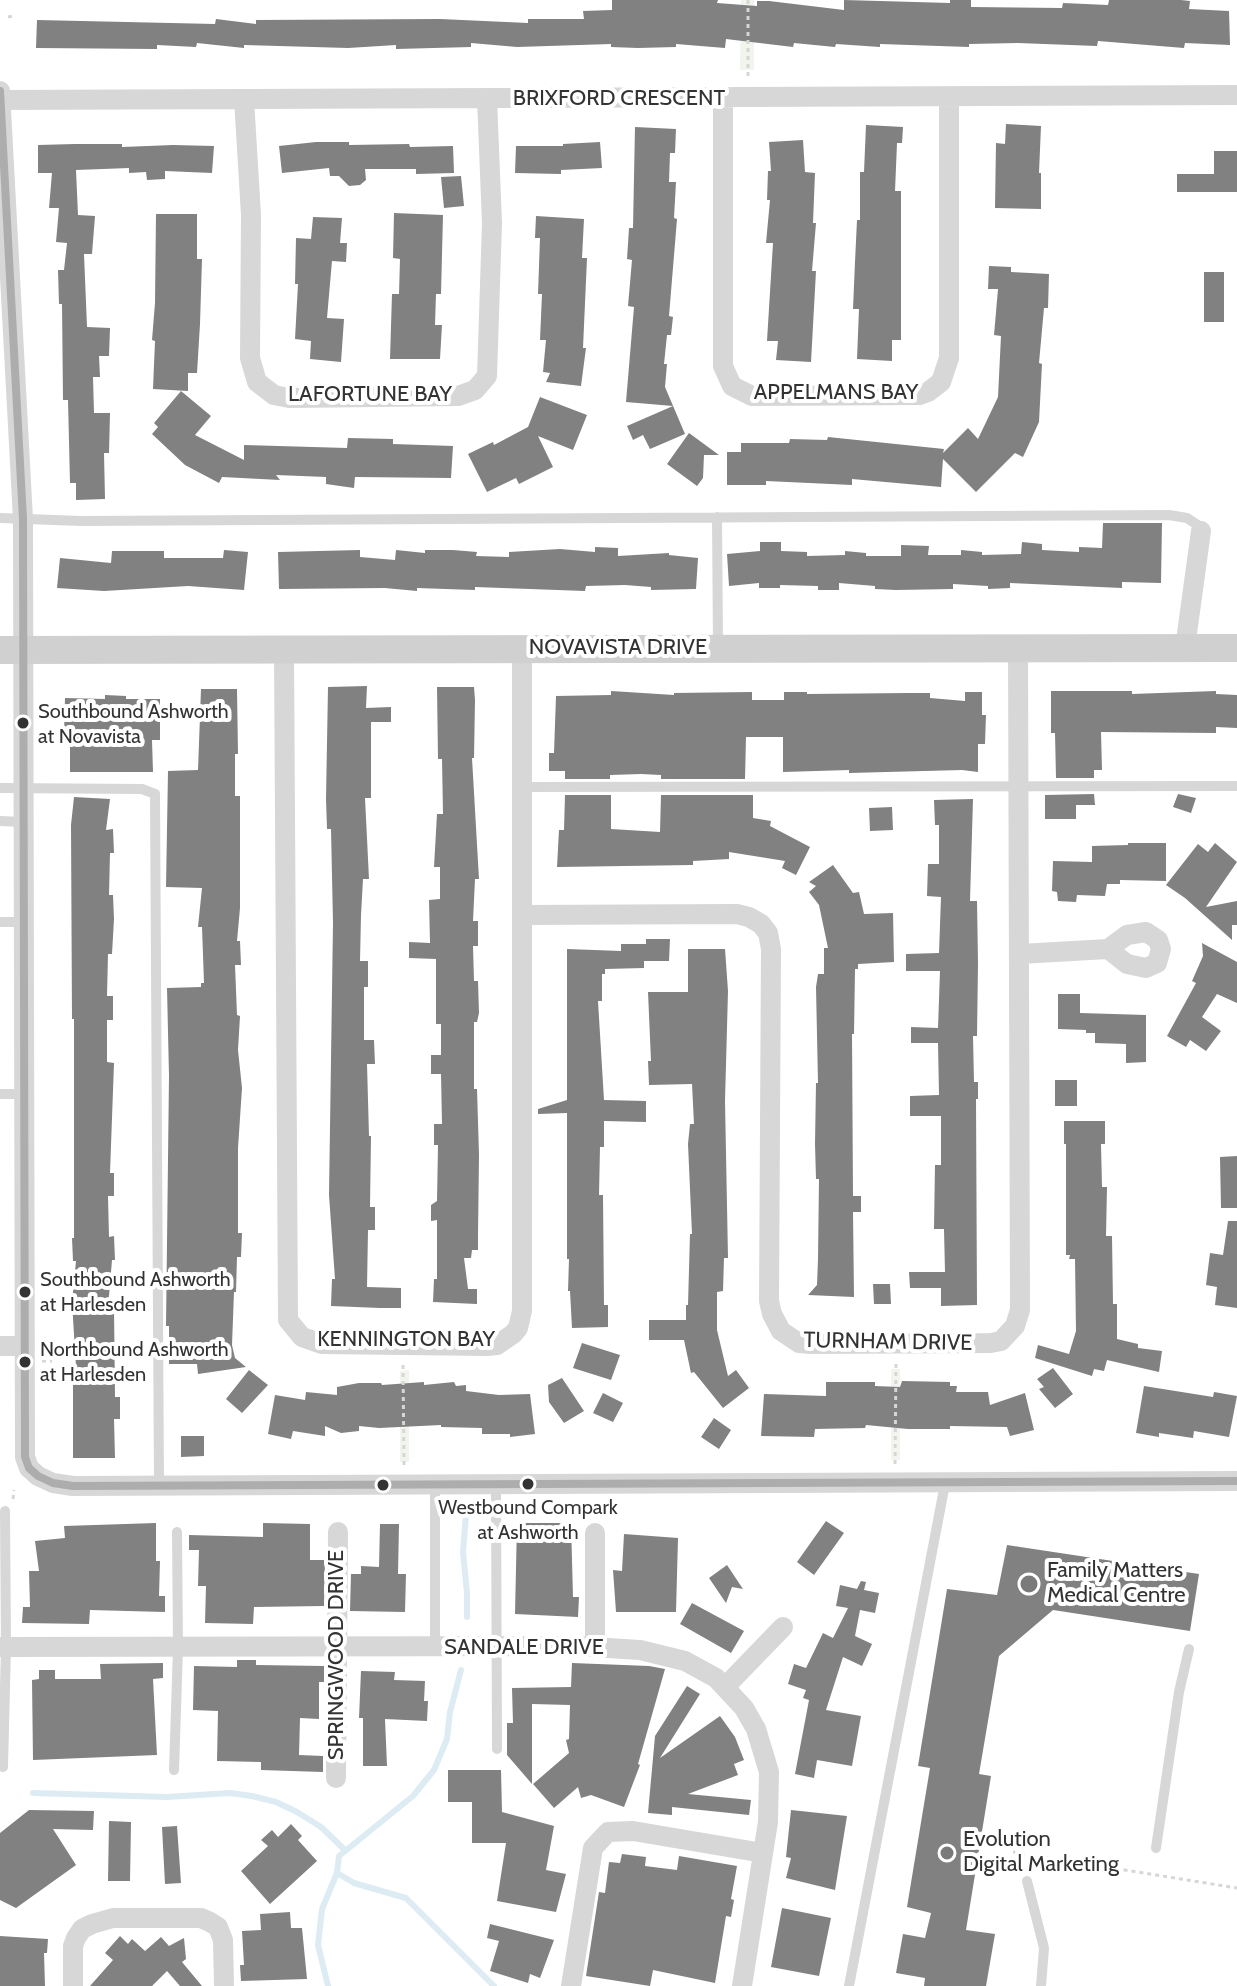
<!DOCTYPE html>
<style>
body{margin:0}
canvas{display:block;background:#fff}
</style>
<canvas width="1237" height="1986"></canvas>
<script>
const ctx = document.querySelector('canvas').getContext('2d');
ctx.lineJoin = 'round';
function paint(path, color) { ctx.fillStyle = color; ctx.fill(path, 'evenodd'); }
const toPath = rows => new Path2D(rows.map(r => 'M' + r).join(''));
function strokePath(path, color, width, dash) { ctx.strokeStyle = color; ctx.lineWidth = width; ctx.lineCap = dash ? 'butt' : 'round'; ctx.setLineDash(dash || []); ctx.stroke(path); }
function write(font, color, halo, rows, align = 'center') {
  ctx.font = font + ' Cabin,sans-serif'; ctx.lineWidth = 8; ctx.setLineDash([]); ctx.textBaseline = 'middle'; ctx.strokeStyle = halo; ctx.fillStyle = color; for (const [text, x, y, turn = 0] of rows) {
    ctx.save(); ctx.translate(x, y); ctx.rotate((+turn || 0) * Math.PI / 180); ctx.textAlign = isNaN(turn) ? turn : align; if (halo) ctx.strokeText(text, 0, 0); ctx.fillText(text, 0, 0); ctx.restore();
  }
}
paint(toPath([
 [741,0,754,0,754,70,740,70],
 [891,1369,900,1369,900,1460,891,1460],
 [409,1370,409,1462,400,1462,400,1371]
]), '#f1f5ed');
strokePath(toPath([
 [466,1514,463,1552,467,1593,467,1617],
 [33,1793,167,1797,230,1793,252,1796,276,1802,297,1812,321,1827,345,1850],
 [337,1873,354,1883,406,1898,494,1986],
 [328,1986,318,1945,322,1909,337,1873,339,1856,413,1796,434,1770,447,1739,450,1712,461,1670]
]), '#ddebf3', 6);
paint(toPath([
 [612,0,718,0,717,3,757,6,757,1,769,1,844,10,844,0,950,3,950,0,971,0,971,7,1062,8,1063,3,1108,5,1109,0,1181,0,1190,1,1189,9,1229,11,1230,45,1185,43,1184,48,1098,41,1097,46,1018,43,969,44,969,47,880,44,880,47,836,44,835,47,794,43,793,47,726,39,725,48,676,44,676,47,638,48,611,47,611,44,517,47,471,43,471,47,396,49,396,45,348,48,244,45,244,48,197,43,196,47,157,45,157,49,36,48,37,20,215,24,216,19,256,24,256,20,440,19,528,23,528,19,584,19,583,11,612,10],
 [1006,124,1041,126,1039,173,1041,173,1041,209,995,208,996,143,1005,144],
 [866,125,903,127,902,143,897,143,895,191,901,191,901,340,892,340,892,361,857,359,859,309,853,309,855,262,857,220,860,220,860,172,864,172],
 [635,127,676,129,675,153,670,153,669,182,676,182,674,218,677,219,669,316,673,317,671,335,667,335,664,364,667,364,665,387,685,434,650,449,643,435,633,440,627,426,673,406,626,402,634,307,628,306,632,260,627,259,629,228,633,228],
 [803,140,805,172,815,173,813,223,816,223,812,271,816,271,811,362,776,360,778,341,767,341,773,243,766,243,770,200,767,200,768,171,771,171,769,142],
 [316,142,349,142,349,145,409,144,410,147,453,146,454,173,416,174,416,169,365,169,366,180,360,185,349,186,339,176,330,176,329,168,282,173,279,146],
 [600,142,602,168,561,170,561,174,515,173,516,146,563,146,563,144],
 [75,144,122,144,122,147,173,145,214,146,212,173,165,171,165,179,147,180,146,172,129,173,129,168,76,170,78,215,95,216,92,254,84,254,87,327,110,328,109,356,99,356,100,377,93,377,94,413,110,413,109,453,104,453,105,499,76,500,76,483,70,483,68,400,63,400,62,304,59,304,58,270,64,270,67,243,56,242,59,208,49,208,52,173,38,173,38,145],
 [1214,151,1237,151,1237,192,1177,192,1177,174,1214,174],
 [461,176,464,206,444,208,441,177],
 [394,213,443,215,441,294,436,294,435,325,442,325,440,359,390,359,392,294,399,294,400,259,393,258],
 [156,214,197,214,197,259,202,259,200,324,197,373,188,373,188,391,153,389,155,341,152,340,155,303],
 [536,216,584,219,582,258,587,258,583,348,586,348,581,386,546,382,550,373,543,372,546,340,540,340,542,294,538,294,540,238,535,238],
 [313,217,342,218,340,243,347,243,346,262,332,261,327,318,344,319,341,362,310,359,311,341,295,339,298,284,295,284,296,238,311,239],
 [989,266,1011,267,1011,272,1049,274,1048,308,1044,308,1039,363,1042,364,1039,422,1023,457,1015,453,976,492,943,459,941,487,852,479,852,485,766,481,766,485,727,485,727,452,741,452,741,443,789,443,790,439,827,440,828,437,944,449,943,453,968,428,978,439,998,397,1001,336,994,335,998,289,988,289],
 [1204,272,1224,272,1224,322,1204,322],
 [181,391,211,416,195,435,244,460,244,445,347,448,348,438,393,439,393,444,453,446,451,478,355,477,354,488,326,484,326,477,276,475,280,480,222,477,219,483,185,465,152,434,158,427,154,423],
 [540,397,587,415,573,450,538,436,553,467,519,484,516,478,487,492,468,454,493,442,494,445,528,427],
 [689,433,719,455,704,455,703,478,697,486,667,464],
 [1103,523,1162,523,1161,583,1122,582,1122,588,1010,583,1010,588,988,589,988,586,953,584,953,589,896,590,875,589,875,586,839,583,839,590,818,590,818,586,780,585,780,588,759,588,759,583,729,586,727,554,760,551,760,542,781,542,781,551,807,552,807,556,845,555,845,551,866,553,866,556,901,556,901,545,929,546,928,555,961,555,961,550,982,552,982,555,1021,554,1022,542,1042,544,1042,550,1079,552,1079,547,1102,548],
 [595,547,618,548,618,556,669,553,669,555,698,558,696,589,651,590,651,587,625,585,586,586,585,591,475,587,475,590,417,588,417,591,385,588,279,589,278,552,360,550,360,557,395,560,396,550,425,553,425,550,453,550,477,552,476,556,509,557,509,552,560,549,595,552],
 [224,550,248,552,244,590,188,586,104,591,57,588,60,558,111,563,112,551,164,551,164,558,223,558],
 [367,686,366,708,391,707,391,722,371,722,371,798,365,798,369,879,363,879,361,915,360,961,368,961,368,987,364,987,364,1040,374,1040,375,1064,367,1064,369,1136,371,1136,370,1207,375,1207,375,1230,368,1230,367,1287,401,1288,401,1308,380,1308,331,1306,332,1279,335,1279,329,1195,333,923,331,829,327,829,326,799,328,687],
 [437,687,474,687,475,700,474,758,472,758,479,879,475,879,473,921,478,921,478,946,473,946,474,981,478,981,479,1013,477,1022,474,1022,474,1089,477,1089,479,1155,478,1235,478,1250,472,1250,471,1258,464,1258,468,1289,477,1289,477,1304,433,1302,434,1279,437,1279,437,1220,431,1221,431,1205,437,1201,438,1145,434,1145,434,1124,442,1124,441,1074,431,1074,431,1055,441,1055,441,1024,436,1024,436,959,409,958,409,942,430,943,429,900,440,899,440,867,434,867,437,814,443,814,442,759,438,759],
 [201,689,237,689,238,754,235,754,235,796,240,796,240,908,237,941,240,941,241,965,235,965,237,1015,240,1016,238,1050,242,1088,238,1148,238,1233,242,1233,241,1257,237,1257,236,1292,234,1292,232,1345,235,1358,246,1367,198,1374,197,1364,169,1364,169,1326,166,1326,169,1076,167,988,201,987,201,983,204,983,202,927,198,927,202,888,166,887,168,771,198,770],
 [611,691,674,695,674,693,752,692,752,700,784,700,784,692,807,692,807,694,909,693,930,693,930,698,965,701,965,692,982,692,982,715,986,715,985,744,978,744,978,772,962,770,849,773,849,770,783,772,783,737,746,737,745,779,661,779,661,775,641,774,610,775,610,779,565,779,565,771,549,771,549,753,554,753,556,696,611,695],
 [1051,691,1132,691,1132,694,1216,691,1216,694,1237,695,1237,728,1216,727,1216,733,1101,732,1102,770,1094,770,1094,778,1056,778,1055,733,1051,733],
 [105,695,126,696,126,699,160,699,160,740,152,740,153,772,70,772,70,736,64,735,65,698,105,699],
 [1094,794,1095,805,1076,805,1076,819,1045,819,1045,795],
 [1178,794,1196,798,1191,813,1173,807],
 [565,795,611,795,611,829,660,832,661,795,753,795,753,818,771,821,770,826,810,847,796,875,782,868,785,861,729,852,729,859,693,861,693,865,557,867,559,830,564,830],
 [74,797,110,799,106,830,113,829,114,853,110,853,109,895,113,895,114,919,112,954,108,954,107,996,113,996,113,1020,107,1020,107,1062,114,1063,110,1173,114,1173,114,1196,108,1196,109,1237,114,1236,115,1260,112,1260,108,1308,114,1308,115,1397,120,1397,120,1419,114,1419,115,1458,73,1458,73,1367,76,1367,72,1302,76,1261,73,1261,72,1238,74,1238,74,1019,72,1019,71,825],
 [973,799,970,901,977,901,978,963,977,1036,973,1036,974,1082,978,1082,978,1099,976,1099,977,1305,941,1306,941,1288,910,1288,909,1272,945,1272,944,1229,934,1229,935,1165,941,1165,941,1116,910,1116,910,1096,939,1095,938,1043,911,1043,911,1027,938,1028,940,971,906,971,906,954,939,953,941,897,927,896,928,864,939,864,939,825,935,825,934,800],
 [892,807,893,830,870,831,869,808],
 [1128,843,1166,843,1166,881,1120,880,1120,884,1107,884,1105,896,1077,895,1076,902,1058,901,1057,892,1052,891,1053,861,1092,862,1092,846,1128,845],
 [1215,843,1237,862,1206,907,1237,901,1237,925,1232,925,1232,940,1185,898,1166,885,1198,844,1208,852],
 [833,865,853,893,859,892,864,914,893,913,894,962,858,964,858,969,855,969,854,1034,852,1034,853,1196,861,1196,861,1212,853,1212,854,1297,808,1295,817,1285,818,1259,819,1179,816,1179,815,1144,816,1083,818,1083,816,987,818,974,824,974,824,948,828,948,819,905,809,892,816,886,809,882],
 [646,939,670,939,669,961,644,961,644,968,605,969,605,974,602,974,602,1001,598,1001,604,1100,646,1101,646,1122,604,1121,604,1147,600,1147,599,1195,603,1195,604,1305,608,1305,608,1327,572,1328,570,1291,568,1291,569,1259,567,1259,567,1113,538,1114,538,1109,567,1100,567,949,621,951,621,944,646,944],
 [1202,943,1237,962,1237,1003,1217,994,1202,1017,1221,1031,1206,1051,1190,1040,1186,1047,1167,1036,1196,983,1192,981,1203,956],
 [688,949,725,949,728,991,725,1101,728,1258,724,1258,723,1291,717,1292,717,1330,728,1376,736,1370,749,1388,723,1408,694,1372,691,1373,684,1340,649,1340,649,1320,686,1320,686,1305,688,1305,690,1234,692,1234,688,1144,690,1124,694,1124,692,1084,649,1085,648,1061,651,1061,648,992,688,992],
 [1058,994,1080,994,1080,1013,1146,1015,1146,1062,1126,1063,1126,1044,1095,1043,1095,1033,1086,1033,1086,1030,1058,1029],
 [1055,1080,1077,1080,1077,1106,1055,1106],
 [1064,1121,1105,1121,1105,1144,1101,1144,1102,1187,1107,1187,1106,1236,1112,1236,1113,1304,1117,1304,1117,1339,1138,1344,1138,1348,1162,1351,1159,1372,1107,1360,1104,1371,1094,1369,1092,1376,1035,1358,1038,1345,1069,1354,1076,1331,1075,1259,1069,1259,1070,1255,1066,1255,1066,1144,1064,1144],
 [1237,1156,1237,1208,1221,1208,1220,1157],
 [1228,1221,1237,1221,1237,1308,1215,1305,1217,1287,1206,1285,1210,1253,1223,1255],
 [873,1284,890,1284,891,1304,874,1304],
 [582,1343,620,1355,611,1380,573,1368],
 [1053,1368,1073,1394,1055,1408,1039,1389,1044,1387,1037,1379],
 [249,1370,268,1385,242,1413,226,1399],
 [562,1378,584,1411,564,1423,549,1402,548,1385],
 [902,1381,950,1382,950,1386,957,1386,956,1392,988,1392,990,1405,1025,1393,1034,1430,1010,1436,1007,1427,950,1426,950,1429,908,1429,866,1425,865,1428,815,1429,814,1437,761,1436,764,1394,826,1396,826,1382,875,1382,875,1386,900,1387],
 [424,1382,424,1385,454,1382,456,1386,466,1385,466,1391,499,1395,530,1394,535,1434,510,1437,510,1434,482,1434,482,1428,441,1427,441,1425,379,1428,359,1426,359,1431,341,1433,325,1426,325,1436,293,1431,291,1439,268,1434,275,1395,305,1400,306,1392,337,1395,337,1387,359,1383,381,1383,382,1385],
 [1144,1386,1213,1397,1214,1392,1237,1396,1229,1437,1194,1431,1193,1438,1159,1433,1159,1437,1136,1433],
 [603,1393,623,1403,613,1422,593,1413],
 [714,1418,731,1430,719,1449,701,1437],
 [181,1436,204,1436,204,1456,181,1457],
 [826,1521,844,1533,814,1575,797,1562],
 [156,1523,156,1561,160,1561,159,1596,165,1596,165,1612,90,1610,89,1624,22,1623,23,1607,30,1607,29,1571,39,1571,35,1541,65,1538,64,1526],
 [263,1523,310,1524,310,1560,325,1560,324,1606,254,1607,253,1624,205,1623,206,1586,198,1586,199,1550,189,1550,189,1535,263,1537],
 [517,1523,571,1523,573,1597,579,1597,578,1617,515,1614],
 [380,1524,399,1524,398,1574,406,1574,405,1612,350,1611,351,1574,361,1574,361,1566,379,1567],
 [624,1534,678,1538,676,1612,616,1612,613,1570,622,1571],
 [1007,1545,1199,1574,1190,1631,1053,1610,999,1656,979,1774,991,1776,966,1930,995,1934,986,1986,924,1986,925,1978,896,1973,903,1934,925,1938,931,1913,907,1907,930,1768,918,1766,947,1589,997,1595],
 [727,1565,743,1589,732,1587,726,1603,709,1578],
 [861,1581,866,1582,864,1590,879,1593,875,1613,860,1610,855,1636,872,1644,862,1666,843,1657,826,1710,861,1716,852,1766,817,1760,814,1778,795,1774,809,1700,803,1698,806,1690,788,1684,794,1664,806,1668,823,1633,833,1638,848,1608,836,1606,840,1585,857,1589],
 [692,1603,744,1631,731,1653,680,1624],
 [237,1660,256,1660,256,1665,324,1666,324,1682,319,1682,319,1719,300,1718,299,1755,323,1756,323,1772,261,1770,261,1762,217,1761,218,1711,193,1710,194,1666,237,1667],
 [163,1663,163,1678,153,1679,157,1755,33,1760,32,1680,39,1679,39,1670,55,1670,55,1679,101,1679,100,1664],
 [572,1663,649,1666,665,1669,638,1764,640,1765,624,1807,591,1795,581,1798,578,1787,554,1808,533,1784,569,1753,566,1740,569,1739,570,1705,532,1704,532,1784,507,1755,507,1723,513,1723,512,1688,571,1687],
 [361,1671,395,1672,394,1680,425,1681,424,1701,428,1701,427,1721,385,1719,387,1766,363,1766,363,1718,359,1718],
 [687,1686,700,1694,660,1758,720,1716,735,1737,744,1760,734,1764,738,1775,688,1794,751,1800,749,1815,672,1807,672,1815,648,1813,655,1736],
 [448,1770,501,1770,502,1812,554,1826,546,1870,566,1874,556,1912,497,1901,506,1843,472,1843,472,1802,448,1802],
 [29,1810,94,1811,93,1830,53,1829,76,1865,16,1908,0,1900,0,1833],
 [791,1810,847,1816,835,1890,786,1878,791,1858,786,1857],
 [109,1821,131,1822,130,1881,108,1881],
 [291,1824,302,1836,298,1840,317,1861,270,1904,241,1871,268,1846,261,1840,272,1830,278,1837],
 [177,1826,181,1883,165,1884,162,1827],
 [622,1854,646,1857,645,1866,677,1870,679,1856,737,1866,731,1899,734,1900,731,1917,726,1916,715,1983,653,1970,650,1986,586,1976,599,1892,605,1893,609,1862,620,1863],
 [782,1908,831,1918,819,1976,771,1967],
 [290,1912,291,1928,302,1928,307,1979,241,1981,240,1965,244,1965,242,1931,261,1930,260,1914],
 [490,1924,554,1940,540,1978,530,1974,528,1983,490,1971,499,1941,487,1938],
 [0,1936,48,1939,47,1953,44,1953,45,1986,0,1986],
 [120,1936,128,1944,132,1939,145,1951,161,1937,169,1946,184,1938,186,1959,182,1962,202,1986,180,1986,167,1971,152,1986,90,1986,113,1960,105,1953]
]), '#818181');
strokePath(toPath([
 [8,17,13,16],
 [748,76,748,0],
 [42,1361,52,1361],
 [403,1365,404,1465],
 [895,1464,896,1364],
 [13,1499,14,1490],
 [1013,1852,1237,1888]
]), '#d6d6d6', 3, [4, 4]);
strokePath(toPath([
 [717,517,718,647],
 [0,518,81,521,1169,515,1187,518,1199,526,1201,531],
 [522,787,1237,786],
 [0,788,142,789,155,794,159,1486],
 [0,821,23,822],
 [0,922,23,922],
 [0,1094,24,1094],
 [496,1486,497,1749],
 [435,1647,435,1486],
 [3,1767,6,1647,5,1511],
 [174,1770,178,1648,177,1532],
 [1156,1848,1179,1692,1189,1649],
 [1027,1881,1044,1948,1041,1986],
 [849,1986,945,1484]
]), '#d7d7d7', 10);
strokePath(toPath([
 [0,91,23,519,25,1457,29,1468,38,1476,53,1483,73,1486,1237,1481],
 [723,98,723,366,732,386,752,396,920,395,928,392,941,382,949,358,949,98],
 [244,99,251,215,250,358,257,382,274,395,289,398,458,396,475,390,487,376,492,223,487,99],
 [1,100,1237,95],
 [1185,648,1201,531],
 [284,650,288,1320,302,1337,322,1344,487,1346,497,1345,513,1334,518,1328,522,1311,522,649],
 [522,915,737,914,749,917,761,924,768,933,771,949,769,1301,772,1314,781,1331,799,1343,811,1344,991,1343,1001,1341,1015,1326,1020,1310,1018,648],
 [1020,954,1108,949,1127,964,1146,968,1157,963,1161,949,1158,940,1146,932,1127,935,1108,949],
 [0,1346,25,1346],
 [595,1533,595,1647],
 [0,1647,576,1646,640,1650,685,1661,716,1678,744,1708,756,1729,769,1772,768,1822,742,1986],
 [725,1687,783,1627],
 [336,1778,338,1532],
 [73,1986,73,1946,76,1938,82,1929,92,1924,113,1918,201,1918,210,1922,218,1927,223,1940,224,1986],
 [571,1986,593,1848,608,1832,633,1831,763,1853]
]), '#d7d7d7', 20);
strokePath(toPath([
 [0,650,1237,648]
]), '#d0d0d0', 28);
strokePath(toPath([
 [0,91,23,519,25,1457,29,1468,38,1476,53,1483,73,1486,1237,1481]
]), '#adadad', 8);
for (const [x, y, r, color] of [
 [23,723,7,"#333"],
 [25,1292,7,"#333"],
 [25,1362,7,"#333"],
 [528,1484,7,"#333"],
 [383,1485,7,"#333"],
 [1029,1584,10,"#7a7a7a"],
 [947,1853,8,"#7a7a7a"]
]) { const dot = new Path2D(); dot.arc(x, y, r, 0, 2 * Math.PI); ctx.fillStyle = color; ctx.fill(dot); strokePath(dot, '#fff', 3); }
write('20px', '#333', '#fff', [
 ["Southbound Ashworth",38,712],
 ["at Novavista",38,737],
 ["Southbound Ashworth",40,1280],
 ["at Harlesden",40,1305],
 ["Northbound Ashworth",40,1350],
 ["at Harlesden",40,1375],
 ["Westbound Compark",528,1508,"center"],
 ["at Ashworth",528,1533,"center"]
], 'left');
write('22px', '#333', '#fff', [
 ["BRIXFORD CRESCENT",619,99],
 ["APPELMANS BAY",836,393],
 ["LAFORTUNE BAY",370,395],
 ["NOVAVISTA DRIVE",618,648],
 ["KENNINGTON BAY",406,1340],
 ["TURNHAM DRIVE",888,1342,1],
 ["SANDALE DRIVE",524,1648],
 ["SPRINGWOOD DRIVE",337,1655,-90]
]);
write('22px', '#333', '#fff', [
 ["Family Matters",1047,1571],
 ["Medical Centre",1047,1596],
 ["Evolution",963,1840],
 ["Digital Marketing",963,1865]
], 'left');
</script>
